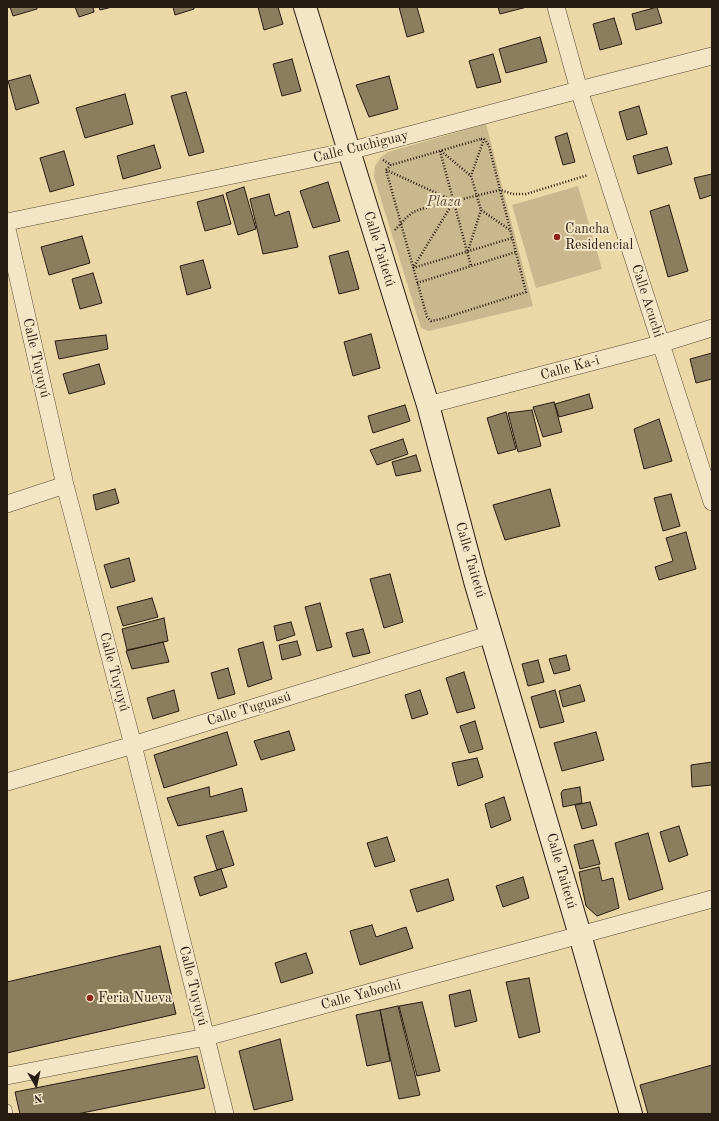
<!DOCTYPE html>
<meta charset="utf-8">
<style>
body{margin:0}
#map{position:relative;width:719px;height:1121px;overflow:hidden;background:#ecd7a6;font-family:"Old Standard TT",serif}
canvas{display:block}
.frame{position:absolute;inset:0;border:8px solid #271c12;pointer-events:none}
.north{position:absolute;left:16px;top:1065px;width:40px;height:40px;-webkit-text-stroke:3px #f3e5c5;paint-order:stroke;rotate:171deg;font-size:11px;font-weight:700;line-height:16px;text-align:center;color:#271c12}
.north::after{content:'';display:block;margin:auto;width:14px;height:18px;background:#271c12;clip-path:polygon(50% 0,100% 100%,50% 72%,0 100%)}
</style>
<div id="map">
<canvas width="719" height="1121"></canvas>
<div class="frame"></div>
<div class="north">N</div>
</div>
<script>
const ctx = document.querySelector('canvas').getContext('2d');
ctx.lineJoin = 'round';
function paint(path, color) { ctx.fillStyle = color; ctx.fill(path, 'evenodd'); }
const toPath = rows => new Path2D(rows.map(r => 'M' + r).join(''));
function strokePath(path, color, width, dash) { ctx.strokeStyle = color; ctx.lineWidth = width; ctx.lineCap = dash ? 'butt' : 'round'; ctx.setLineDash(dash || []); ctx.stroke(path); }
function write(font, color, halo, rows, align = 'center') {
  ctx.font = font + ' "Old Standard TT",serif'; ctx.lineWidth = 4; ctx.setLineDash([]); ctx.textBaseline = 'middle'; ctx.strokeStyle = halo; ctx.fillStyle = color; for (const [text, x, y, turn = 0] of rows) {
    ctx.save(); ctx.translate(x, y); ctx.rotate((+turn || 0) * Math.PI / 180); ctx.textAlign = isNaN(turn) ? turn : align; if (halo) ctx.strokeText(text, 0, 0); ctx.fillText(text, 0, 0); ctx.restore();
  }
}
paint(toPath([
 [486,124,533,306,429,331,421,328,374,177,375,166,381,157,388,152],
 [578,186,602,269,536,288,512,205]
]), '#cbb78d');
const building = toPath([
 [10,7,37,7,37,9,13,16,10,7],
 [75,7,93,7,94,12,79,17,75,7],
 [99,7,112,7,100,10,99,7],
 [173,7,194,7,194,9,175,15,173,7],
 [258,7,278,7,283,24,264,30,258,7],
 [399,7,417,7,424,32,407,37,399,7],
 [498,7,527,7,500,14,498,7],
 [657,7,662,23,636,30,632,14,657,7],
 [614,18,622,44,600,50,593,24,614,18],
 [540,37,547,62,506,73,499,49,540,37],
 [493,54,501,82,477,88,469,61,493,54],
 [292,59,301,91,282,96,273,64,292,59],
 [30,75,39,103,16,110,8,81,30,75],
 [389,76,398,109,369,117,356,85,389,76],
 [186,92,204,152,189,156,171,96,186,92],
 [125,94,133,124,85,138,76,108,125,94],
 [639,106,647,134,627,140,619,112,639,106],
 [567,133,575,162,563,165,555,137,567,133],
 [154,145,161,168,123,179,117,156,154,145],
 [667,147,672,164,638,174,633,156,667,147],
 [64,151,74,185,50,192,40,158,64,151],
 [712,174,712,195,700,199,694,178,712,174],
 [328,182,340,221,313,228,300,191,328,182],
 [244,187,256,229,238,235,226,193,244,187],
 [269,194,275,216,289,211,298,247,263,254,250,199,269,194],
 [223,195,231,224,205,231,197,202,223,195],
 [669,205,688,271,668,277,650,211,669,205],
 [82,236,90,263,49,275,41,247,82,236],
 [348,251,359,289,339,294,329,256,348,251],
 [203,260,211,288,187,295,180,266,203,260],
 [93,273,102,303,80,309,72,279,93,273],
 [371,334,380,368,353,376,344,342,371,334],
 [106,335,108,349,59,359,55,341,106,335],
 [712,353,712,379,696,383,690,359,712,353],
 [99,364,105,384,69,394,63,374,99,364],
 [589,394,593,408,559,417,555,404,589,394],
 [554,402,562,432,543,437,533,407,554,402],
 [405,405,410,421,373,433,368,416,405,405],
 [532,410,541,446,518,452,508,413,532,410],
 [506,412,516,449,498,454,487,418,506,412],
 [659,419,672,461,644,469,634,429,659,419],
 [403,439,408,454,377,465,370,450,403,439],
 [416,455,421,471,396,476,392,462,416,455],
 [115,489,119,503,96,510,93,495,115,489],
 [550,489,560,526,505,540,493,505,550,489],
 [671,494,680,526,663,531,654,498,671,494],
 [686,532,696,569,659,580,655,567,673,561,666,538,686,532],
 [129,558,135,581,111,588,104,565,129,558],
 [390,574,403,622,384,628,370,579,390,574],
 [152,598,158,617,123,626,117,607,152,598],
 [320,603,332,647,317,651,305,607,320,603],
 [164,618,168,641,127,650,122,629,164,618],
 [291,622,295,635,277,641,274,626,291,622],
 [363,629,370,653,353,657,346,633,363,629],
 [297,641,301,655,282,660,279,645,297,641],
 [163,642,169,662,132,669,126,651,163,642],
 [263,642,272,679,248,687,238,649,263,642],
 [566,655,570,670,554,674,549,659,566,655],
 [538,660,544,682,528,686,522,664,538,660],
 [228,668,235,694,218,699,211,673,228,668],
 [464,672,475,708,457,713,446,678,464,672],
 [580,685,585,701,563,707,559,691,580,685],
 [174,690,179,711,153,719,147,698,174,690],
 [420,690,428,714,412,719,405,695,420,690],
 [555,690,564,722,540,728,531,697,555,690],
 [475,721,483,749,469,753,460,726,475,721],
 [289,731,295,750,261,760,254,741,289,731],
 [227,732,237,765,164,788,154,755,227,732],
 [596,732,604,760,562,771,554,743,596,732],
 [477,758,483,777,458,786,452,763,477,758],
 [712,762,712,785,692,787,691,765,712,762],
 [209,787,210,797,242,788,247,811,178,826,167,798,209,787],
 [580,787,582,803,563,807,561,793,563,790,580,787],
 [504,797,511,820,491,828,485,804,504,797],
 [590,802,597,825,582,829,575,805,590,802],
 [679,826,688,855,669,862,660,832,679,826],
 [223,831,234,865,217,870,206,836,223,831],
 [648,833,663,889,629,900,615,843,648,833],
 [387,837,395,861,375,867,367,843,387,837],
 [593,840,600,864,580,869,574,845,593,840],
 [599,867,602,881,613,878,619,908,597,916,586,906,579,872,599,867],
 [221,869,227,887,200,896,194,877,221,869],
 [523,877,529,898,503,907,496,886,523,877],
 [448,879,454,900,417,912,410,890,448,879],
 [372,925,376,937,406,927,413,948,360,965,350,931,372,925],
 [160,946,176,1014,7,1053,7,982,160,946],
 [306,953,313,973,281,983,275,963,306,953],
 [529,978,540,1032,519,1038,506,982,529,978],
 [470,990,477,1021,455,1027,449,995,470,990],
 [422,1002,440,1071,417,1076,399,1006,422,1002],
 [398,1006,420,1095,399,1099,380,1010,398,1006],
 [380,1010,390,1061,367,1066,356,1015,380,1010],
 [280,1039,293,1100,254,1110,239,1051,280,1039],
 [197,1056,205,1088,77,1114,20,1114,15,1092,197,1056],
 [712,1065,712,1114,648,1114,640,1085,712,1065]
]);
paint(building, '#8d7d5f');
strokePath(building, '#271c12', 1);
const lane = toPath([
 [7,1109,8,1114]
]);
const street = toPath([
 [556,7,579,90,712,502],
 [7,222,349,151,579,90,712,56],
 [7,229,65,485,133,745,225,1114],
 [428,405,660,344,712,328],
 [7,504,65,485],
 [7,782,133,745,491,634],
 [7,1076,206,1037,712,899]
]);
const secondary = toPath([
 [305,7,349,151,428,405,475,581,580,935,631,1114]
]);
strokePath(lane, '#584b37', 10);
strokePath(street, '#584b37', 18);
strokePath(secondary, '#271c12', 24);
strokePath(toPath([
 [481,139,484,139,486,141,489,146,526,292,441,319,431,321,427,317,386,170,391,165,481,139],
 [484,139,471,176,481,210,510,230],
 [440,151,471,266],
 [441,151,471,176],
 [383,160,391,165],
 [386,170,454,201,413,268],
 [395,230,406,218,413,212,421,209,500,190,513,194,526,194,588,175],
 [468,251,481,210],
 [413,268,512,238],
 [417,283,516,252]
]), '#271c12', 2.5, [1, 2]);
strokePath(lane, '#f3e5c5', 9);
strokePath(street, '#f3e5c5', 17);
strokePath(secondary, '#f3e5c5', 22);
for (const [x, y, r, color] of [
 [557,237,4,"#8f2418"],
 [90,998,4,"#8f2418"]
]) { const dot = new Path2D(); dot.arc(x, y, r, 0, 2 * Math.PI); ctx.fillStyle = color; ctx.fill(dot); strokePath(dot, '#f3e5c5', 1.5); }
write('14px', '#271c12', '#f3e5c5', [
 ["Calle Cuchiguay",361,147,-14],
 ["Calle Taitetú",379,249,73],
 ["Calle Acuchi",647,301,72],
 ["Calle Tuyuyú",36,358,77],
 ["Calle Ka-i",570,368,-15],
 ["Calle Taitetú",470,560,74],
 ["Calle Tuyuyú",114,672,75],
 ["Calle Tuguasú",249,709,-17],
 ["Calle Taitetú",561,871,74],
 ["Calle Tuyuyú",193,986,76],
 ["Calle Yabochi",361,995,-15]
]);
write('italic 14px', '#584a37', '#f3e5c5', [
 ["Plaza",444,202]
]);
write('14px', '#271c12', '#f3e5c5', [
 ["Cancha",565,229],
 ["Residencial",565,245],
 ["Feria Nueva",98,998]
], 'left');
</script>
